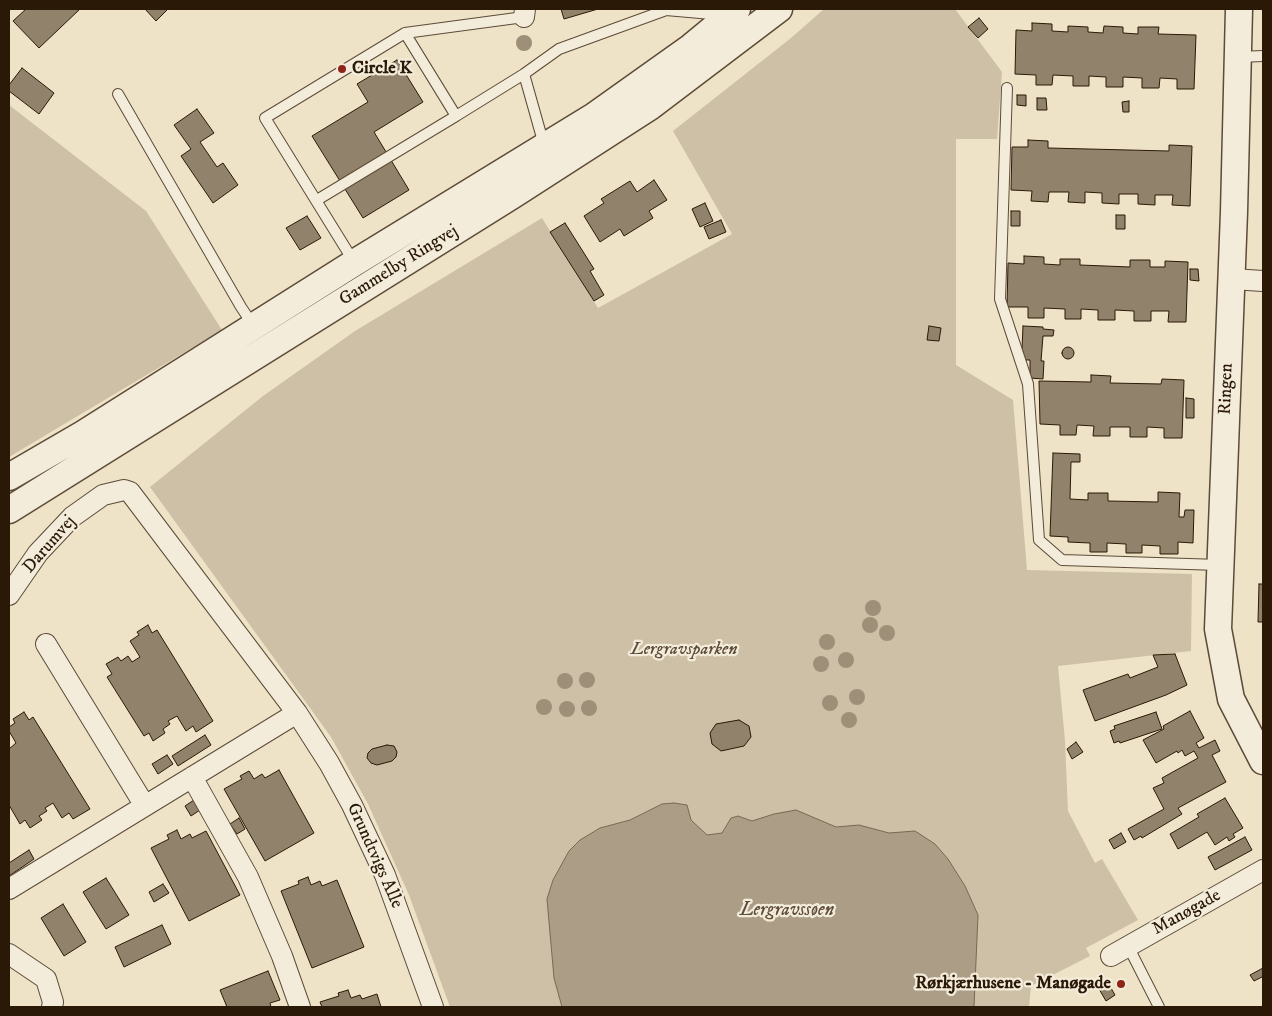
<!DOCTYPE html>
<meta charset="utf-8">
<style>
body{margin:0}
#map{position:relative;width:1272px;height:1016px;overflow:hidden;background:#eee2c7;font-family:"IM FELL DW Pica",serif}
canvas{display:block}
.frame{position:absolute;inset:0;border:10px solid #2b1907;pointer-events:none}
</style>
<div id="map">
<canvas width="1272" height="1016"></canvas>
<div class="frame"></div>
</div>
<script>
const ctx = document.querySelector('canvas').getContext('2d');
ctx.lineJoin = 'round';
function paint(path, color) { ctx.fillStyle = color; ctx.fill(path, 'evenodd'); }
const toPath = rows => new Path2D(rows.map(r => 'M' + r).join(''));
function strokePath(path, color, width, dash) { ctx.strokeStyle = color; ctx.lineWidth = width; ctx.lineCap = dash ? 'butt' : 'round'; ctx.setLineDash(dash || []); ctx.stroke(path); }
function write(font, color, halo, rows, align = 'center') {
  ctx.font = font + ' "IM FELL DW Pica",serif'; ctx.lineWidth = 4.5; ctx.setLineDash([]); ctx.textBaseline = 'middle'; ctx.strokeStyle = halo; ctx.fillStyle = color; for (const [text, x, y, turn = 0] of rows) {
    ctx.save(); ctx.translate(x, y); ctx.rotate((+turn || 0) * Math.PI / 180); ctx.textAlign = isNaN(turn) ? turn : align; if (halo) ctx.strokeText(text, 0, 0); ctx.fillText(text, 0, 0); ctx.restore();
  }
}
paint(toPath([
 [824,9,955,9,1002,72,997,139,956,139,956,365,1013,400,1027,570,1192,574,1191,651,1058,666,1065,741,1068,811,1095,863,1102,859,1138,920,1086,948,1090,956,1031,986,1029,1007,450,1007,409,895,368,804,331,737,150,487,263,396,355,331,542,218,598,308,732,234,673,131,791,38],
 [9,105,146,211,222,330,9,457]
]), '#cdc0a6');
const water = toPath([
 [674,803,687,805,691,820,707,835,722,833,731,818,738,816,752,821,774,814,796,810,836,827,859,825,889,833,915,831,935,844,948,859,965,886,978,915,974,1007,562,1007,554,978,547,899,553,880,569,851,580,840,600,828,630,820,662,804,674,803]
]);
paint(water, '#ac9e86');
strokePath(water, '#786953', 1);
const building = toPath([
 [26,9,80,9,39,48,13,21,26,9],
 [145,9,168,9,156,21,145,9],
 [561,9,598,9,564,19,561,9],
 [979,18,988,29,978,38,968,27,979,18],
 [1032,23,1052,24,1052,31,1068,32,1068,26,1088,27,1088,32,1103,33,1104,26,1123,27,1123,33,1138,34,1138,27,1159,27,1158,34,1196,35,1194,89,1177,89,1177,79,1160,78,1159,88,1142,88,1142,78,1123,77,1123,87,1106,87,1106,77,1089,76,1089,86,1073,86,1073,76,1053,75,1052,85,1036,85,1036,75,1015,74,1016,30,1032,31,1032,23],
 [397,60,423,102,374,132,409,190,363,218,312,136,368,102,357,84,397,60],
 [22,68,54,93,39,114,9,91,9,85,22,68],
 [1017,95,1026,95,1026,106,1017,105,1017,95],
 [1037,98,1046,98,1047,110,1037,110,1037,98],
 [1129,101,1129,112,1123,112,1122,102,1129,101],
 [197,109,214,133,200,142,217,167,223,163,238,185,213,203,181,156,191,149,174,125,197,109],
 [1028,140,1048,141,1048,148,1169,151,1169,145,1192,146,1190,206,1172,205,1173,195,1155,195,1155,205,1138,204,1138,194,1119,194,1119,204,1102,203,1102,193,1085,192,1085,203,1068,202,1069,192,1049,192,1048,202,1031,201,1032,191,1011,190,1012,147,1028,147,1028,140],
 [654,180,667,200,649,211,653,218,624,236,620,229,600,242,584,216,604,203,601,199,630,181,637,192,654,180],
 [705,203,713,221,700,227,692,209,705,203],
 [1011,211,1020,211,1020,226,1011,226,1011,211],
 [1116,215,1125,215,1125,229,1116,229,1116,215],
 [307,216,321,238,300,250,286,228,307,216],
 [721,220,726,232,709,239,704,227,721,220],
 [565,223,594,269,590,271,604,295,594,301,550,232,565,223],
 [1024,256,1044,257,1044,264,1060,265,1060,259,1080,259,1080,265,1130,267,1130,260,1150,260,1150,267,1165,267,1165,261,1188,262,1186,322,1168,322,1169,311,1151,311,1151,321,1134,321,1134,311,1115,310,1115,320,1098,320,1098,310,1081,309,1081,319,1065,319,1065,309,1044,308,1044,318,1028,318,1028,307,1007,307,1008,263,1024,264,1024,256],
 [1190,269,1198,269,1199,281,1190,280,1190,269],
 [929,326,941,328,939,341,927,340,929,326],
 [1023,326,1043,327,1043,329,1054,330,1053,336,1043,336,1041,361,1044,361,1043,379,1030,378,1030,360,1025,360,1022,349,1023,326],
 '1062 353a6 6 0 1 1 12 0a6 6 0 1 1-12 0Z',
 [1091,375,1111,376,1110,383,1161,384,1162,379,1184,380,1182,438,1164,438,1164,428,1147,427,1147,437,1130,437,1130,427,1110,427,1110,436,1093,436,1094,426,1077,425,1076,435,1060,435,1060,425,1040,424,1039,381,1091,382,1091,375],
 [1186,398,1194,399,1194,418,1186,418,1186,398],
 [1053,453,1080,454,1080,462,1071,462,1070,499,1088,500,1088,493,1108,493,1108,501,1158,502,1158,492,1180,493,1179,517,1184,517,1185,510,1194,510,1193,543,1178,542,1178,554,1160,554,1160,546,1142,545,1142,553,1126,553,1126,544,1107,543,1107,552,1090,552,1090,543,1068,542,1068,537,1050,536,1053,453],
 [1259,584,1263,584,1263,622,1258,622,1259,584],
 [148,625,152,633,157,630,213,721,196,732,193,726,186,731,177,716,168,721,170,724,163,729,165,733,153,741,149,733,144,736,107,677,112,674,106,664,118,657,121,661,128,656,132,662,140,657,130,641,139,635,137,632,148,625],
 [1175,654,1187,685,1166,695,1095,721,1083,690,1128,674,1130,678,1158,667,1153,655,1175,654],
 [1190,711,1204,738,1196,743,1199,748,1215,740,1220,751,1212,755,1226,782,1178,808,1182,814,1142,838,1141,836,1134,840,1128,829,1164,809,1153,788,1164,783,1162,778,1198,758,1194,751,1185,756,1182,750,1178,753,1177,751,1156,763,1143,740,1164,729,1163,726,1190,711],
 [24,712,29,720,33,717,90,809,73,819,69,813,62,818,53,803,45,808,47,811,39,816,42,820,30,828,25,820,20,824,9,805,9,749,16,743,9,731,9,727,15,723,13,719,24,712],
 [1156,712,1162,729,1120,743,1119,741,1114,743,1110,731,1115,729,1114,726,1156,712],
 [739,720,749,726,751,737,744,746,721,751,712,744,710,733,716,724,739,720],
 [205,735,211,745,178,766,172,756,205,735],
 [1076,742,1083,752,1072,759,1067,749,1076,742],
 [387,745,394,746,397,752,396,757,392,761,377,765,371,763,367,758,368,753,372,749,387,745],
 [167,755,173,764,158,774,152,764,167,755],
 [279,770,314,833,265,861,224,789,242,779,240,776,249,771,254,779,262,774,265,778,279,770],
 [1225,798,1243,828,1233,834,1235,837,1229,841,1227,837,1215,845,1207,832,1178,849,1170,834,1199,817,1197,814,1225,798],
 [194,800,200,810,191,816,185,806,194,800],
 [239,818,245,829,237,834,230,824,239,818],
 [177,830,181,839,190,834,192,838,206,831,240,895,189,921,151,848,169,839,167,835,177,830],
 [1121,833,1126,842,1114,849,1109,840,1121,833],
 [1245,837,1252,850,1215,870,1208,857,1245,837],
 [29,850,34,859,9,876,9,863,29,850],
 [308,877,311,885,320,881,322,886,337,880,364,947,312,968,281,891,299,884,298,881,308,877],
 [106,878,129,915,106,929,83,892,106,878],
 [163,884,169,893,154,902,149,892,163,884],
 [63,904,86,942,64,956,41,918,63,904],
 [162,925,171,944,124,967,115,947,162,925],
 [1263,968,1263,978,1262,977,1254,981,1250,975,1263,968],
 [268,971,280,1000,270,1003,271,1007,227,1007,220,990,268,971],
 [1108,983,1115,995,1106,1001,1099,989,1108,983],
 [348,990,351,998,360,995,362,999,377,994,381,1007,322,1007,320,1002,339,996,338,993,348,990]
]);
paint(building, '#90826b');
strokePath(building, '#2b1907', 1);
const service = toPath([
 [405,33,524,17],
 [1239,57,1263,56],
 [524,74,559,49,666,10,723,15],
 [1007,88,1000,299,1028,384,1039,540,1062,560,1220,565],
 [118,94,241,307,253,325],
 [456,116,524,74,544,145],
 [317,200,456,116,405,33,265,118,354,262],
 [1128,946,1159,1007]
]);
const minor = toPath([
 [524,17,525,9],
 [1232,279,1263,281],
 [9,595,38,553,72,517,103,495,124,490,130,492,297,713,329,763,352,805,385,875,433,1007],
 [46,644,145,806],
 [192,777,248,877,282,956,300,1007],
 [9,889,297,713],
 [9,954,46,979,53,1002,52,1007],
 [1111,956,1263,870]
]);
const tertiary = toPath([
 [1239,9,1234,212,1218,629,1231,699,1263,761],
 [9,477,83,434,354,263,594,116,691,47,737,9],
 [9,510,513,195,651,106,779,9]
]);
strokePath(service, '#5c4b37', 12);
strokePath(minor, '#5c4b37', 22);
strokePath(tertiary, '#5c4b37', 29);
strokePath(service, '#f4ecdb', 10);
strokePath(minor, '#f4ecdb', 20);
strokePath(tertiary, '#f4ecdb', 26);
ctx.fillStyle = '#9e8f78';
for (const [x, y] of [
 [524,43],
 [873,608],
 [870,625],
 [887,633],
 [827,642],
 [846,660],
 [821,664],
 [587,680],
 [565,681],
 [857,697],
 [830,703],
 [544,707],
 [589,708],
 [567,709],
 [849,720]
]) { ctx.beginPath(); ctx.arc(x, y, 8, 0, 2 * Math.PI); ctx.fill(); }
for (const [x, y, r, color] of [
 [342,69,5,"#8f2418"],
 [1121,984,5,"#8f2418"]
]) { const dot = new Path2D(); dot.arc(x, y, r, 0, 2 * Math.PI); ctx.fillStyle = color; ctx.fill(dot); strokePath(dot, '#f4ecdb', 2); }
write('bold 18px', '#2b1907', '#f4ecdb', [
 ["Circle K",352,69],
 ["Rørkjærhusene - Manøgade",1111,984,"right"]
], 'left');
write('18px', '#2b1907', '#f4ecdb', [
 ["Gammelby Ringvej",399,266,-32],
 ["Ringen",1227,389,-88],
 ["Darumvej",50,545,-49],
 ["Grundtvigs Alle",374,856,66],
 ["Manøgade",1187,913,-29]
]);
write('italic 18px', '#5c4b37', '#f4ecdb', [
 ["Lergravsparken",684,650]
]);
write('italic 19px', '#5f4e3a', '#f4ecdb', [
 ["Lergravssøen",787,911]
]);
</script>
